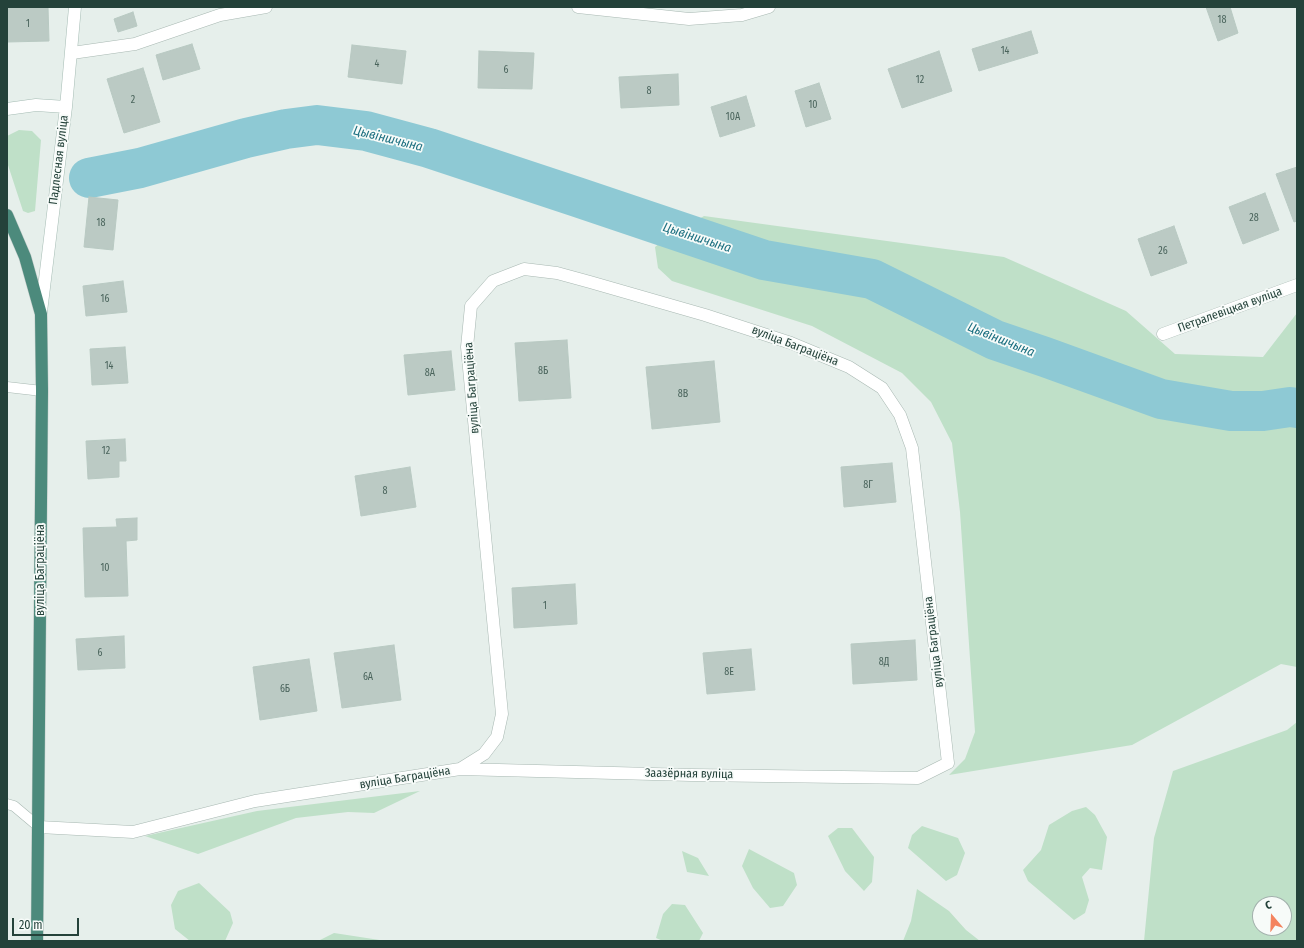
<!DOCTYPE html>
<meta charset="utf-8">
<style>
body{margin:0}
#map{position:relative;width:1304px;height:948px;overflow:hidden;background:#e6efeb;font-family:"Fira Sans Condensed",sans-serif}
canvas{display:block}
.frame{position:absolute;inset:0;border:8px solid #24423a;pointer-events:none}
.north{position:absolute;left:1252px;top:896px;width:40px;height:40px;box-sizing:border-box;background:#f7fbf9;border:1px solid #a3b1ad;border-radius:50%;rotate:341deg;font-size:11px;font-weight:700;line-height:16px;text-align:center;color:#24423a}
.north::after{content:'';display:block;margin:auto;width:14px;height:18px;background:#f4845f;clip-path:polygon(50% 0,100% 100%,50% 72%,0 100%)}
.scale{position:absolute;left:12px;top:918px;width:67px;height:18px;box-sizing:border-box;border:2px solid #24423a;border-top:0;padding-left:5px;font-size:12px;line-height:14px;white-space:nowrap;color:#24423a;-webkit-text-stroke:3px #f7fbf9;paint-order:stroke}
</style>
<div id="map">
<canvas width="1304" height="948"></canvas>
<div class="frame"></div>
<div class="north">С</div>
<div class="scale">20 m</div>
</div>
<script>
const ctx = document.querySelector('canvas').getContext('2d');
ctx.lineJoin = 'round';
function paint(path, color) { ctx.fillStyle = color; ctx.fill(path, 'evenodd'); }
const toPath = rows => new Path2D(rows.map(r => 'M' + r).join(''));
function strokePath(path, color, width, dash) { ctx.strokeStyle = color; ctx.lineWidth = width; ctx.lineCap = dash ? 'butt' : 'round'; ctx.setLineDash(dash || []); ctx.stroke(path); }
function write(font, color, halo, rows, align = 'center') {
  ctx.font = font + ' "Fira Sans Condensed",sans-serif'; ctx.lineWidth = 3.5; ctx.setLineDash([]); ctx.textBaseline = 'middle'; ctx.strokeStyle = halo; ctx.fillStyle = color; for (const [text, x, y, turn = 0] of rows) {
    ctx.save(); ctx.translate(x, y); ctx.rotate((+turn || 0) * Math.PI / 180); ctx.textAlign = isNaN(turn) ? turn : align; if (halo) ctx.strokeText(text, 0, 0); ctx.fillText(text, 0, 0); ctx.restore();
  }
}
paint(toPath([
 [19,130,32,131,41,140,35,211,28,213,23,211,7,162,7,136],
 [704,216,1004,257,1126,311,1175,354,1263,357,1297,313,1297,667,1281,664,1132,745,949,775,965,759,975,732,960,512,952,443,931,402,902,373,812,326,672,281,658,268,655,247,665,239],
 [1297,722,1297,941,1144,941,1154,838,1173,771,1287,730],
 [1260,904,1284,904,1284,928,1260,928],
 [420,791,374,813,348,812,296,818,198,854,145,836,257,811],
 [1086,807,1095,815,1107,837,1102,870,1090,868,1082,877,1089,900,1085,913,1074,920,1028,881,1023,870,1041,850,1049,825,1072,811],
 [922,826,958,838,965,853,957,875,946,881,908,848,912,835],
 [838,828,852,828,874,857,872,882,864,891,845,871,828,836],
 [749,849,794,873,797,885,783,906,770,908,753,888,742,866],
 [682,851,698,858,709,876,687,872],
 [199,883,230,912,233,923,225,941,190,941,175,929,171,905,178,891],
 [917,889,949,911,966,930,980,941,903,941,911,921],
 [672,904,685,905,703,933,699,941,663,941,656,938,663,914],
 [334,933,386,941,318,941]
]), '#bfe0c8');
strokePath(toPath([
 [89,178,140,168,246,138,286,129,317,125,366,131,429,148,577,197,764,260,872,279,995,340,1045,357,1161,399,1231,411,1263,411,1290,407,1297,408]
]), '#8ec9d4', 40);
const building = toPath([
 [7,7,48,7,49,41,7,42,7,7],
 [1206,7,1230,7,1238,33,1218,41,1206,7],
 [133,12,137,26,118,32,114,19,133,12],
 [1031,31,1038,53,979,71,972,49,1031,31],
 [192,44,200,69,163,80,156,55,192,44],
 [352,45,406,51,402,84,348,77,352,45],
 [479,51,534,53,532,89,478,88,479,51],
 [939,51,952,91,902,108,888,69,939,51],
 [143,68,160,122,124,133,107,79,143,68],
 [678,74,679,105,621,108,619,77,678,74],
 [819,83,831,119,806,127,795,91,819,83],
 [746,96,755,126,720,137,711,107,746,96],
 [1297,167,1297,221,1294,222,1276,174,1297,167],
 [1265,193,1279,230,1243,244,1229,207,1265,193],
 [89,197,118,200,113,250,84,247,89,197],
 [1174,226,1187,263,1151,276,1138,239,1174,226],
 [123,281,127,312,86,316,83,286,123,281],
 [567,340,571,398,519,401,515,343,567,340],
 [125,347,128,383,92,385,90,349,125,347],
 [451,351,455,390,408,395,404,355,451,351],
 [714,361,720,422,652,429,646,367,714,361],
 [125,439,126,461,119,461,119,477,88,479,86,441,125,439],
 [892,463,896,502,844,507,841,467,892,463],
 [410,467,416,507,361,516,355,476,410,467],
 [137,518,137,540,126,541,128,596,85,597,83,528,117,527,116,519,137,518],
 [575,584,577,624,514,628,512,588,575,584],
 [124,636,125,668,78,670,76,639,124,636],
 [915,640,917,680,853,684,851,644,915,640],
 [394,645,401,700,342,708,334,653,394,645],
 [751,649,755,690,707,694,703,653,751,649],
 [309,659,317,711,260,720,253,667,309,659]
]);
paint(building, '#bbcac4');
strokePath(building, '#b8c9c2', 1);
const service = toPath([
 [7,387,42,391],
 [7,804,14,806,39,827]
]);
const minor = toPath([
 [1163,334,1297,285],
 [39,827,133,832,255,801,460,769,484,754,497,737,502,714,467,347,471,306,493,281,524,269,557,273,590,282,705,315,791,343,849,367,882,388,900,415,912,448,948,763,918,778,691,775,460,769]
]);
const tertiary = toPath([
 [578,7,689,19,742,15,769,7],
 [72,53,135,44,220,15,266,7]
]);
const secondary = toPath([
 [7,109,36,105,66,107],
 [41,312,66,107,75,7]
]);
const trunk = toPath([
 [7,215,25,257,41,314,42,391,37,941]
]);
strokePath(service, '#a8b8b2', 11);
strokePath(minor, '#a8b8b2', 13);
strokePath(tertiary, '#a8b8b2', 13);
strokePath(secondary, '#a4bbb3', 13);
strokePath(trunk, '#c2cac8', 13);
strokePath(service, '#fff', 10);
strokePath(minor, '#fff', 12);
strokePath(tertiary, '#fff', 12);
strokePath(secondary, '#fff', 12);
strokePath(trunk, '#4c8a7c', 12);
write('10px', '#4a645c', null, [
 ["18",1222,20],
 ["1",28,24],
 ["14",1005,51],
 ["4",377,64],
 ["6",506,70],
 ["12",920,80],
 ["8",649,91],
 ["2",133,100],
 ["10",813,105],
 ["10А",733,117],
 ["28",1254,218],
 ["18",101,223],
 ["26",1163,251],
 ["16",105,299],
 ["14",109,366],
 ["8Б",543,371],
 ["8А",430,373],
 ["8В",683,394],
 ["12",106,451],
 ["8Г",868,485],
 ["8",385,491],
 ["10",105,568],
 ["1",545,606],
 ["6",100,653],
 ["8Д",884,662],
 ["8Е",729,672],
 ["6А",368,677],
 ["6Б",285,689]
]);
write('12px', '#24423a', '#f7fbf9', [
 ["Падлесная вуліца",59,160,-83],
 ["Петралевіцкая вуліца",1230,310,-20],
 ["вуліца Баграціёна",795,346,21],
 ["вуліца Баграціёна",472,388,-94],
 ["вуліца Баграціёна",41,570,-90],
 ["вуліца Баграціёна",934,642,-97],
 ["Заазёрная вуліца",689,774,1],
 ["вуліца Баграціёна",405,778,-9]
]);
write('italic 13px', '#1c6f80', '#f7fbf9', [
 ["Цывіншчына",388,139,14],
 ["Цывіншчына",697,238,18],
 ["Цывіншчына",1001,340,22]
]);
</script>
